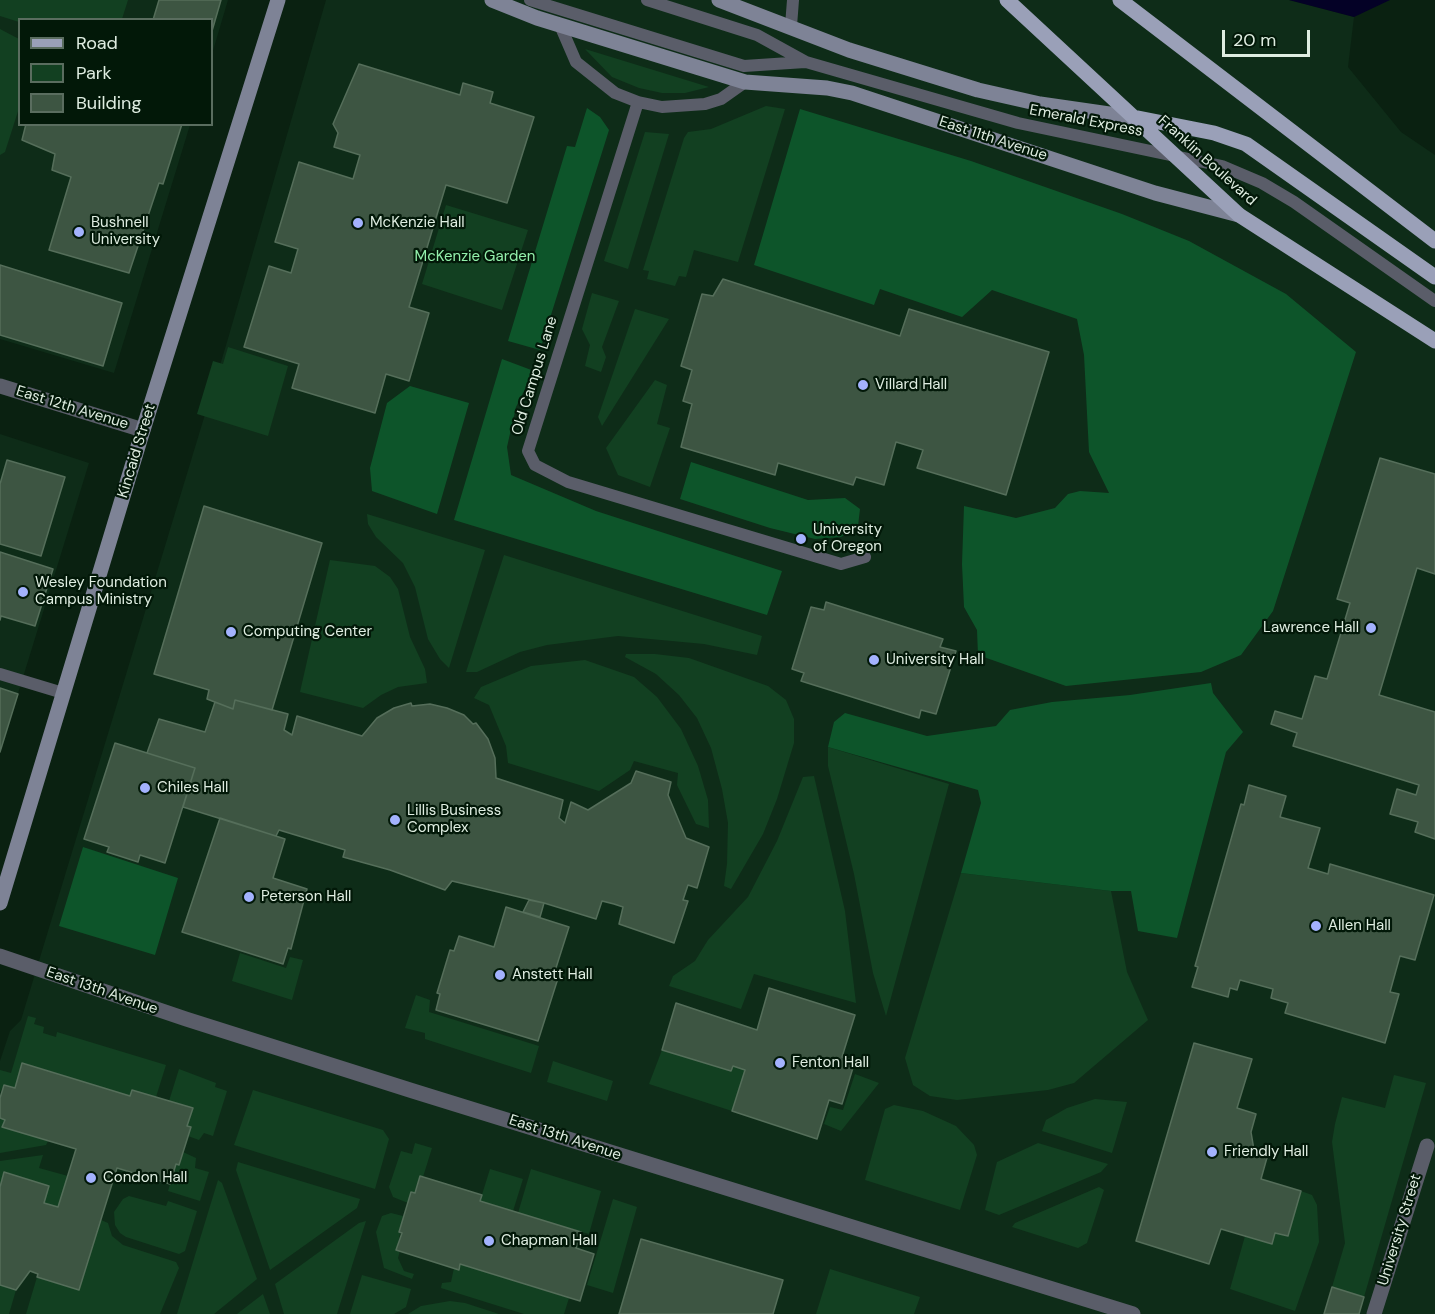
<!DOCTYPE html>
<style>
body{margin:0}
#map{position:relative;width:1435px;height:1314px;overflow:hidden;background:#0a2111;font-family:"DM Sans",sans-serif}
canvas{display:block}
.legend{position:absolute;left:18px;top:18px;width:195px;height:108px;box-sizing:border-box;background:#021808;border:2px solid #5a6d5f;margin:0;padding:8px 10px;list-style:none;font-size:18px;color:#dfede1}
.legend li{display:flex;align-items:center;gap:12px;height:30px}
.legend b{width:30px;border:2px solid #5a6d5f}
.scale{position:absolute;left:1222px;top:30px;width:88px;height:27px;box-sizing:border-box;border:3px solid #dfede1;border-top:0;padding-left:8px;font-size:18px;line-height:21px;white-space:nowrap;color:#dfede1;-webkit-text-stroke:4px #021808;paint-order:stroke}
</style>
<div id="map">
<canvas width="1435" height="1314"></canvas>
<ul class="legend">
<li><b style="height:8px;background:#9aa0b8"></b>Road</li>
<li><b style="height:16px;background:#124021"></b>Park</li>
<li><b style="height:16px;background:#3d5542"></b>Building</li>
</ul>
<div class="scale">20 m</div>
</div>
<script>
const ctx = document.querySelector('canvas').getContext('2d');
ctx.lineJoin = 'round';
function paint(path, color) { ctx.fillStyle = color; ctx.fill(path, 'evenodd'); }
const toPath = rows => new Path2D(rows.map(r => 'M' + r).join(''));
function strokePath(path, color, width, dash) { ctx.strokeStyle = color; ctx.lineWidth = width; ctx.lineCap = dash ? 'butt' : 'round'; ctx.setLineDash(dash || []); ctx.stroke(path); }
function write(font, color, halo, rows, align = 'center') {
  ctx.font = font + ' "DM Sans",sans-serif'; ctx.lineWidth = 4.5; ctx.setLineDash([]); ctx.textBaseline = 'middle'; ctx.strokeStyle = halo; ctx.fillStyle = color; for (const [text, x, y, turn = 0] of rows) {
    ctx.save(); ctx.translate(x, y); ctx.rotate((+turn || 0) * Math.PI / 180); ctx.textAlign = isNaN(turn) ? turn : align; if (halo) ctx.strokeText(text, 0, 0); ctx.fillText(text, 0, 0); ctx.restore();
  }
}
paint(toPath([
 [0,0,228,0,212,54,212,20,20,20,20,124,190,125,114,373,0,339],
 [326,0,1289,0,1354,17,1348,67,1401,132,1435,155,1435,1314,0,1314,0,1061,10,1031,21,1020,227,342],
 [0,434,89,463,0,752]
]), '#0e2c18');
paint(toPath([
 [0,0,128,0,122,19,20,20,19,22,0,16],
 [0,29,19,39,20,105,5,152,0,155],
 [585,49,709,87,685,93,662,93,639,88,612,77],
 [766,106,785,109,738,262,694,250,686,277,679,276,675,286,647,279,649,271,643,270,684,138,688,132,711,129],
 [645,132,669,134,628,269,604,261],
 [446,205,528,230,502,310,422,284],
 [592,293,619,301,602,347,606,357,601,372,585,366,590,345,582,329],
 [635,309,669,319,602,426,598,417],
 [228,347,288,366,268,436,197,414,213,361,223,364],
 [655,380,667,385,657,424,670,428,650,487,618,475,606,448],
 [367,514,485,550,449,668,440,659,428,639,415,587,403,563,376,537,368,524],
 [504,555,762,636,757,655,704,644,618,636,547,645,520,652,477,672,466,672],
 [330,560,375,566,390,577,398,589,410,637,425,669,427,683,398,687,381,695,363,708,300,692],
 [626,654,655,654,689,658,768,686,786,700,794,719,794,743,777,799,763,834,731,889,724,886,727,864,728,823,722,789,711,748,697,718,679,695,656,674,625,657],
 [585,660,634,677,657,697,681,729,698,766,708,800,709,828,696,824,677,785,678,773,634,761,630,770,599,791,508,763,506,746,489,705,474,698,481,687,531,666],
 [828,747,949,784,886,1016,873,973,854,874,828,766],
 [814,776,845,911,856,1003,754,974,741,1009,669,986,673,976,695,961,708,940,748,897,777,841,803,777],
 [961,873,1111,891,1127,972,1148,1020,1074,1083,1048,1090,957,1100,930,1096,913,1085,905,1058],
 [240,953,286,968,290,957,303,960,292,1000,232,981],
 [416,995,430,1000,429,1012,539,1046,531,1073,425,1039,425,1033,405,1028],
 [28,1016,36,1018,34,1024,44,1027,43,1033,56,1037,57,1032,166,1065,156,1097,132,1090,130,1096,23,1063,15,1088,4,1085,0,1092,0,1070,11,1073],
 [662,1050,731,1071,733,1066,745,1070,732,1111,649,1084],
 [553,1061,613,1081,607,1101,547,1082],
 [179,1069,216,1083,215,1087,227,1091,213,1136,204,1133,199,1140,188,1136,187,1126,192,1108,169,1101],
 [855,1074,879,1083,841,1131,824,1124,830,1107,843,1110],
 [1394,1075,1426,1083,1364,1297,1332,1287,1345,1243,1332,1142,1335,1124,1342,1097,1385,1108],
 [253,1090,383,1130,389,1139,375,1189,234,1145],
 [1095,1099,1127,1102,1112,1153,1042,1131,1046,1120,1067,1108],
 [894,1105,923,1111,956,1126,974,1145,977,1155,960,1210,865,1180,885,1109],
 [0,1118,5,1120,3,1127,48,1141,46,1145,0,1153],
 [415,1143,432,1148,423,1177,420,1176,415,1193,411,1192,408,1203,393,1197,389,1187,401,1151,412,1154],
 [1038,1143,1108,1164,1101,1172,999,1215,985,1210,997,1162],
 [183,1152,196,1158,195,1168,209,1172,200,1201,168,1191,176,1164,179,1165],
 [43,1155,39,1168,68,1176,58,1207,44,1203,49,1186,5,1172,0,1187,0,1161],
 [238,1162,360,1199,357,1208,270,1270,236,1170],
 [490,1169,523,1179,513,1211,480,1201],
 [531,1169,601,1191,589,1234,518,1213],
 [218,1180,222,1183,257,1279,214,1314,177,1314],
 [1099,1187,1104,1190,1087,1243,1078,1248,1012,1227,1015,1223],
 [1301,1191,1312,1195,1317,1205,1319,1242,1295,1311,1230,1289,1245,1236,1272,1244,1275,1233,1288,1236],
 [129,1196,166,1206,168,1201,197,1211,185,1251,179,1254,126,1237,120,1233,115,1225,114,1212,123,1199],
 [613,1199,637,1207,613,1293,587,1285],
 [391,1213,403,1216,397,1250,400,1251,398,1258,404,1271,414,1274,412,1279,384,1268,376,1232,382,1216],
 [101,1220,108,1223,112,1236,123,1245,176,1262,179,1268,160,1314,26,1314,37,1277,79,1290],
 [366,1221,337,1314,284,1314,275,1284,359,1223],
 [460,1264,569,1298,564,1314,524,1314,441,1288,442,1283,451,1282,454,1268,459,1269],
 [830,1269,920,1297,914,1314,816,1314],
 [362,1275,411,1289,406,1307,394,1314,350,1314],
 [0,1285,16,1290,9,1314,0,1314],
 [263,1294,270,1314,237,1314],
 [450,1301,465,1303,499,1314,408,1314,421,1306]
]), '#124021');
paint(toPath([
 [587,108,600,117,609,130,540,350,508,341,567,146,575,147],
 [800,109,971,161,1122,214,1189,241,1286,294,1356,352,1273,611,1241,655,1201,672,1066,686,978,655,977,630,964,607,962,564,964,506,1016,518,1055,508,1068,494,1080,491,1109,493,1089,452,1084,355,1077,319,992,290,962,317,880,289,874,305,754,265],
 [502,359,534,371,516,407,507,447,511,475,596,511,782,571,767,615,454,520],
 [410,386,469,403,437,514,372,491,370,468,387,403],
 [691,462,808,500,845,498,860,509,858,526,841,537,815,539,770,528,680,499],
 [1211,683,1213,693,1243,732,1226,752,1177,938,1138,931,1131,891,1111,891,961,873,981,803,978,790,828,747,834,722,845,713,927,736,996,726,1010,710,1052,702,1130,695],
 [83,847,178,878,155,955,59,926]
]), '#0d552a');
paint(toPath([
 [1289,0,1390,0,1354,17]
]), '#040126');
const building = toPath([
 [159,0,221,0,212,31,212,20,153,20,159,0],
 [359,64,460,95,463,83,493,92,490,103,534,117,507,203,446,185,409,307,429,313,409,381,386,374,375,413,292,388,299,364,244,347,269,266,291,273,298,249,275,242,299,162,353,179,360,155,334,147,338,133,333,124,359,64],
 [26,124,182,124,163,184,159,183,129,273,49,250,71,177,52,170,55,154,22,140,26,124],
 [0,265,122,303,103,366,0,335,0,265],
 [723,279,900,336,909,309,1049,352,1006,495,917,468,923,450,896,442,884,485,856,477,853,485,778,463,775,475,681,447,692,404,683,401,692,370,681,366,702,294,713,296,723,279],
 [1380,458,1435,474,1435,574,1417,568,1379,695,1435,712,1435,839,1415,832,1418,822,1390,814,1397,789,1416,795,1419,785,1293,746,1297,733,1271,724,1275,711,1302,719,1315,676,1327,679,1350,603,1337,599,1380,458],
 [7,460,65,477,41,556,0,544,0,484,7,460],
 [204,506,322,543,272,710,235,700,233,709,207,699,209,690,154,674,204,506],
 [0,552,53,569,35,626,1,616,0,620,0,552],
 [826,602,943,639,940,647,956,651,936,714,921,710,919,718,801,681,804,673,792,669,811,607,824,610,826,602],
 [0,688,18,694,0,752,0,688],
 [235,700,288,714,284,730,292,735,297,716,362,736,377,718,394,708,411,703,412,706,430,704,447,708,464,715,473,724,476,723,488,739,495,758,496,778,563,800,559,818,565,823,571,802,588,810,631,783,636,771,671,782,668,795,686,838,709,847,697,888,688,885,683,900,688,901,674,943,619,924,623,907,614,904,602,901,596,919,544,903,452,881,445,890,390,870,343,857,345,850,279,830,276,836,183,807,195,768,147,753,159,719,205,732,215,702,233,709,235,700],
 [115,743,195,768,165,863,140,855,138,862,107,852,109,847,84,839,115,743],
 [1249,785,1286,796,1280,817,1320,828,1308,868,1328,874,1330,864,1434,895,1415,960,1400,956,1390,992,1399,994,1385,1043,1285,1013,1288,1003,1271,998,1273,989,1240,980,1237,990,1230,988,1228,997,1192,987,1198,967,1195,966,1241,804,1244,805,1249,785],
 [220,818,285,839,273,878,307,889,291,949,288,948,283,964,182,932,220,818],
 [529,900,544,903,540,917,523,912,529,900],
 [506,907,569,927,555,971,560,972,538,1041,436,1010,440,994,437,993,450,950,454,951,459,936,494,947,506,907],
 [769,988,855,1015,842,1057,855,1061,842,1104,829,1100,817,1139,732,1111,745,1070,733,1066,731,1071,662,1050,676,1003,757,1030,769,988],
 [1194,1043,1252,1059,1237,1108,1256,1114,1251,1132,1254,1150,1268,1154,1261,1179,1301,1191,1288,1236,1275,1233,1272,1244,1221,1229,1209,1264,1136,1241,1194,1043],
 [22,1063,130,1096,132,1090,193,1108,187,1126,191,1127,179,1165,176,1164,170,1184,117,1168,79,1290,37,1277,38,1274,30,1271,16,1290,0,1285,0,1187,4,1172,49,1186,44,1203,58,1207,76,1149,2,1127,5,1120,0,1118,0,1098,4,1085,15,1088,22,1063],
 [420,1176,482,1195,480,1201,581,1232,576,1248,594,1254,580,1301,460,1264,459,1270,396,1250,402,1233,399,1232,411,1192,415,1193,420,1176],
 [641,1239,783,1280,773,1314,619,1314,641,1239],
 [1332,1287,1364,1297,1359,1314,1324,1314,1332,1287]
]);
paint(building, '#3d5542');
strokePath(building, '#556e5a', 1.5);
strokePath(toPath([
 [530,0,744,66,805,62],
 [647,0,757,35,806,62,1018,123,1222,166,1262,183,1294,202,1435,301],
 [560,25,576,62,615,93,638,102,662,107,705,104,721,99,745,82],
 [791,26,793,0],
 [638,102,528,451,535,465,568,482,841,564,865,557],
 [0,674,63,693]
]), '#5a5d69', 12);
strokePath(toPath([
 [0,386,143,430],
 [0,956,186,1019,413,1091,1133,1314],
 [1374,1314,1427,1146]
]), '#5a5d69', 15);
strokePath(toPath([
 [492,0,537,18,745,82,827,88,852,93,1155,193,1239,215],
 [719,0,849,50,978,90,1040,104,1130,117],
 [0,903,143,430,278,0]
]), '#7e8396', 15);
strokePath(toPath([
 [1007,0,1239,215,1435,341],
 [1120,0,1435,241],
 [1133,117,1214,133,1246,144,1435,277]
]), '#9aa0b8', 15);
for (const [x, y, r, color] of [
 [358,223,6,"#a3b2fd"],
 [79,232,6,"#a3b2fd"],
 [863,385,6,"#a3b2fd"],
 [801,539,6,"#a3b2fd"],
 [23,592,6,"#a3b2fd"],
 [1371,628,6,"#a3b2fd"],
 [231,632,6,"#a3b2fd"],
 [874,660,6,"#a3b2fd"],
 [145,788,6,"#a3b2fd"],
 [395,820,6,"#a3b2fd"],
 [249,897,6,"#a3b2fd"],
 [1316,926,6,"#a3b2fd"],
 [500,975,6,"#a3b2fd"],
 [780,1063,6,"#a3b2fd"],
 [1212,1152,6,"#a3b2fd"],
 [91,1178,6,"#a3b2fd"],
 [489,1241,6,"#a3b2fd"]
]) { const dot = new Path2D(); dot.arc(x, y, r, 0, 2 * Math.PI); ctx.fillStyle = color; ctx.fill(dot); strokePath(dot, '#021808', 2); }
write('15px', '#dfede1', '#021808', [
 ["Emerald Express",1086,121,11],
 ["East 11th Avenue",993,139,18],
 ["Franklin Boulevard",1207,161,42],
 ["Old Campus Lane",535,376,-73],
 ["East 12th Avenue",72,408,17],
 ["Kincaid Street",137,451,-73],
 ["East 13th Avenue",102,991,19],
 ["East 13th Avenue",565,1138,18],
 ["University Street",1400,1230,-73]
]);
write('15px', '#dfede1', '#021808', [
 ["Bushnell",91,223],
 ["University",91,240],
 ["McKenzie Hall",370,223],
 ["Villard Hall",875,385],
 ["University",813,530],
 ["of Oregon",813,547],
 ["Wesley Foundation",35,583],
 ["Campus Ministry",35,600],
 ["Lawrence Hall",1359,628,"right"],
 ["Computing Center",243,632],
 ["University Hall",886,660],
 ["Chiles Hall",157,788],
 ["Lillis Business",407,811],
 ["Complex",407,828],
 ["Peterson Hall",261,897],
 ["Allen Hall",1328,926],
 ["Anstett Hall",512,975],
 ["Fenton Hall",792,1063],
 ["Friendly Hall",1224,1152],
 ["Condon Hall",103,1178],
 ["Chapman Hall",501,1241]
], 'left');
write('15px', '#93efab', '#021808', [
 ["McKenzie Garden",475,257]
]);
</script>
